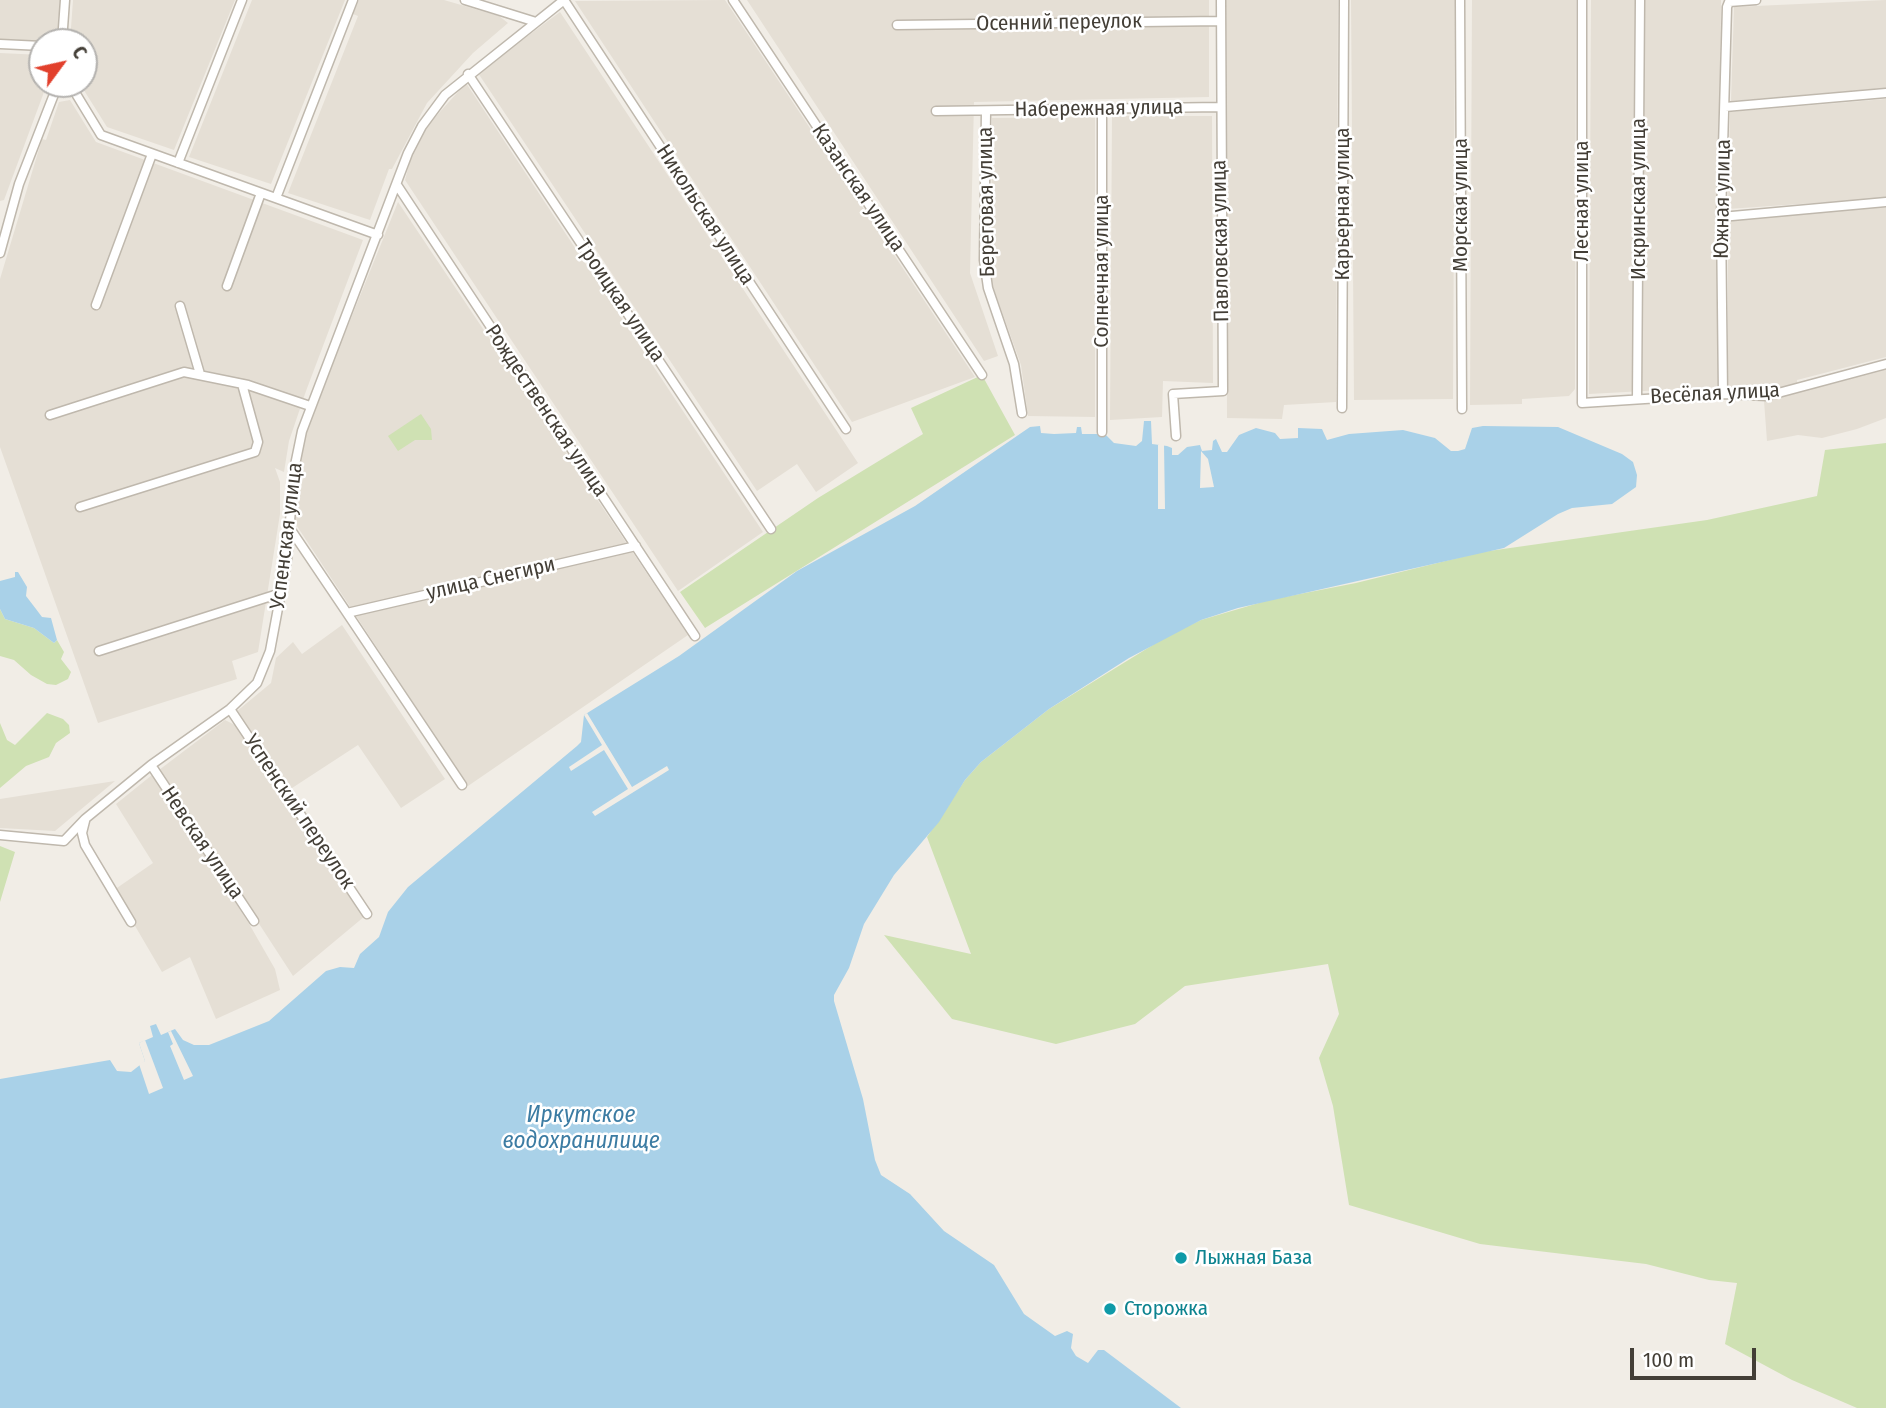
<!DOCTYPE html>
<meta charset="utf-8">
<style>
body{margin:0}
#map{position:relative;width:1886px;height:1408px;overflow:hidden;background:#f1ede6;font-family:"Fira Sans Condensed",sans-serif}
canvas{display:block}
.north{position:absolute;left:28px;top:28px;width:70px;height:70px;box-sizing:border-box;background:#fff;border:2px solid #b4b2af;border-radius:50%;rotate:57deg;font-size:19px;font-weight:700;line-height:28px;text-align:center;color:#433e36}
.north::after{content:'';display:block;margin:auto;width:24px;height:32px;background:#e2402c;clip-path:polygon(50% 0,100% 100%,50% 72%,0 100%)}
.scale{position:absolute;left:1630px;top:1348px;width:126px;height:32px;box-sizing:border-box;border:4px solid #433e36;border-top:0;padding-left:9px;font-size:21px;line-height:24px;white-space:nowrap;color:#433e36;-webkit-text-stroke:5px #fff;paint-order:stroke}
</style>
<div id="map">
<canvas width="1886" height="1408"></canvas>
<div class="north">С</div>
<div class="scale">100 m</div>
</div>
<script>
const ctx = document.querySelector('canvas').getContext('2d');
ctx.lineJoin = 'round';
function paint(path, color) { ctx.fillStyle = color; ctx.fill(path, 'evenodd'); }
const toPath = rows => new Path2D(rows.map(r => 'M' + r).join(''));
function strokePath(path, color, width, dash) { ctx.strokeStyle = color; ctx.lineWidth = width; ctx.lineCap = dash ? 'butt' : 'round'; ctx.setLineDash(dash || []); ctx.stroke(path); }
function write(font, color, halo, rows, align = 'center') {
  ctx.font = font + ' "Fira Sans Condensed",sans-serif'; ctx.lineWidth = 5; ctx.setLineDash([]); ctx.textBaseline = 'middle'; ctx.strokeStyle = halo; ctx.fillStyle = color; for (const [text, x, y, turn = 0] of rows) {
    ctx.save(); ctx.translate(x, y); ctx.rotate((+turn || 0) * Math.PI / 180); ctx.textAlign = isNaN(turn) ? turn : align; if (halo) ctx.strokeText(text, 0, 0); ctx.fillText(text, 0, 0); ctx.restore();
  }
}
paint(toPath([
 [0,0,60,0,57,42,0,39],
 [73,0,235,0,174,150,107,127,80,84,84,84,84,42,70,42],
 [252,0,345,0,271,184,189,157],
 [359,0,444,0,499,16,508,23,473,53,427,103,392,169,389,169,370,220,288,193,358,16,353,14],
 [725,0,975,377,852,422,575,1],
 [747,0,1209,0,1209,97,974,102,970,273,998,356,984,361],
 [1226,0,1338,0,1336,402,1284,405,1282,419,1227,418],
 [1351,0,1455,0,1453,399,1354,400],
 [1472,0,1576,0,1575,389,1569,396,1522,399,1522,404,1470,405],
 [1591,0,1721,0,1718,387,1589,394],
 [1886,0,1886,88,1731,101,1734,7],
 [560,12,858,463,816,492,797,464,757,491,478,73],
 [0,53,42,55,42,84,47,84,4,200,0,201],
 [466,83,763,532,678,591,405,180,410,161,429,124],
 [1886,99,1886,198,1728,209,1730,112],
 [70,100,96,142,363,240,306,391,289,441,284,472,275,468,280,482,280,514,258,652,232,661,237,679,98,723,0,447,0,279,42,139,46,140,59,102],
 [1112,116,1212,116,1213,383,1163,381,1162,417,1110,420],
 [1095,117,1095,417,1028,416,1021,365,991,281,992,118],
 [398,202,688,635,468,786,291,517,307,427],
 [1886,207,1886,357,1797,380,1797,386,1759,391,1728,389,1728,221],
 [1886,369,1886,418,1857,429,1822,438,1798,435,1767,441,1764,401],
 [342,625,445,779,401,808,358,745,289,790,236,712,271,683,276,658,293,642,302,654],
 [225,720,239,727,365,916,293,976,159,770],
 [152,775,248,922,275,969,280,990,216,1019,190,957,162,972,114,890,153,863,116,804],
 [115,781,55,831,0,828,0,799]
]), '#e5dfd5');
paint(toPath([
 [982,375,1015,435,705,628,680,592,818,498,923,434,911,408],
 [421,414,431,429,432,440,415,440,398,451,388,436],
 [1886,443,1886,1408,1857,1408,1792,1380,1725,1344,1737,1283,1709,1280,1646,1264,1480,1244,1349,1205,1333,1106,1319,1058,1339,1014,1328,964,1185,986,1135,1024,1056,1044,952,1019,884,935,971,954,927,837,965,780,981,762,1049,709,1169,635,1201,620,1269,600,1356,583,1482,552,1707,520,1817,496,1825,450],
 [0,609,5,619,34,628,54,643,57,640,64,652,61,659,71,672,68,679,56,685,47,684,31,675,14,660,0,656],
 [47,713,63,719,69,725,70,733,56,743,49,757,26,766,0,788,0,723,7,740,15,745],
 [0,846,15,852,0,902]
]), '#cfe1b3');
paint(toPath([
 [1144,421,1151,421,1152,444,1167,446,1172,448,1172,455,1178,455,1187,447,1200,445,1202,451,1212,450,1213,441,1216,439,1222,452,1227,452,1239,435,1256,428,1275,433,1280,439,1298,438,1298,428,1322,429,1327,440,1349,434,1403,430,1435,438,1451,451,1458,451,1465,449,1472,428,1483,426,1558,427,1622,454,1633,462,1637,475,1636,487,1612,504,1572,508,1558,514,1504,548,1238,608,1201,620,1129,658,1049,709,981,762,965,780,939,822,894,875,864,924,849,968,834,995,834,1001,863,1099,875,1160,881,1175,910,1194,944,1231,994,1265,1024,1314,1055,1336,1067,1331,1073,1334,1071,1348,1076,1356,1088,1363,1098,1350,1104,1350,1181,1408,0,1408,0,1079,110,1060,117,1071,131,1072,145,1061,139,1043,153,1037,150,1026,156,1024,161,1035,175,1029,183,1040,194,1045,209,1045,269,1021,326,971,340,967,354,968,360,954,379,937,388,912,408,887,577,746,581,742,584,715,679,656,797,571,915,506,1030,427,1040,426,1041,433,1054,434,1076,433,1077,427,1081,427,1082,434,1105,434,1114,443,1136,446,1142,441],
 [15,572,18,572,27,587,26,596,36,609,42,617,51,618,57,640,54,643,34,628,5,619,0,609,0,581,15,577]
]), '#a9d1e8');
paint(toPath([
 [1158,445,1164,445,1165,509,1158,509],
 [1201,451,1208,459,1214,487,1200,488],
 [587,713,632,787,667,766,669,770,595,816,592,812,628,789,604,750,571,771,569,767,602,745,584,715],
 [171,1031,193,1076,184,1080,170,1046,173,1044,168,1032],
 [145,1040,163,1088,149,1094,139,1064,145,1061,139,1043]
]), '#f1ede6');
const minor = toPath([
 [465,0,536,22],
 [733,0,982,375],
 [1460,0,1462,409],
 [1582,0,1582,403,1723,394,1767,396,1886,364],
 [897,25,1221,21],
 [62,42,65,0],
 [0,44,42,46],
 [468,74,771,529],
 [70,84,101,135,378,235],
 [1725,107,1886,93],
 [1102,109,1102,432],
 [936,111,1220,107],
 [986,112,984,260,988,288,1014,364,1022,413],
 [178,163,242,0],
 [397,185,695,636],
 [276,198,353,0],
 [1721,217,1886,202],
 [0,253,19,184,58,84],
 [227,286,261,193],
 [96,305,152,154],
 [180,306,200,374],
 [1723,394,1721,217,1727,7,1729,2,1756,0],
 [1637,399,1640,0],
 [1342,408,1344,0],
 [50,415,184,372,248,385,310,406],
 [1176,436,1173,394,1223,391,1221,0],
 [80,507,255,452,258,442,242,384],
 [289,527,347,613,636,546],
 [347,613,462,785],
 [99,651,281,593],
 [230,709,367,914],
 [151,765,254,921],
 [85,821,82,833,85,845,131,922],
 [0,835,64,841,85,819,151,765,230,709,257,683,270,651,287,560,294,470,302,431,408,153,422,126,445,95,564,0,846,429]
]);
strokePath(minor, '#bfb8ad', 11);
strokePath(minor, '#fff', 8);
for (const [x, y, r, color] of [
 [1181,1258,7,"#0f9aa8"],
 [1110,1309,7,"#0f9aa8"]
]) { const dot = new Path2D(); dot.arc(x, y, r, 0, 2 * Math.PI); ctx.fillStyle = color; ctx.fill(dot); strokePath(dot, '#fff', 2.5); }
write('21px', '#433e36', '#fff', [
 ["Осенний переулок",1059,23,-1],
 ["Набережная улица",1099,109,-1],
 ["Казанская улица",858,188,56],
 ["Искринская улица",1639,199,-90],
 ["Южная улица",1723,199,-89],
 ["Лесная улица",1582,201,-90],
 ["Береговая улица",987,202,-91],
 ["Карьерная улица",1343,204,-90],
 ["Морская улица",1461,205,-90],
 ["Никольская улица",705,215,57],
 ["Павловская улица",1221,241,-91],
 ["Солнечная улица",1102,271,-90],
 ["Троицкая улица",620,301,56],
 ["Весёлая улица",1715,394,-3],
 ["Рождественская улица",546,411,56],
 ["Успенская улица",287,536,-83],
 ["улица Снегири",491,579,-13],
 ["Успенский переулок",299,812,56],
 ["Невская улица",202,843,56]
]);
write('21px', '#0d838f', '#fff', [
 ["Лыжная База",1195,1258],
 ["Сторожка",1124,1309]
], 'left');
write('italic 23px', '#3c7ca3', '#fff', [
 ["Иркутское",581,1116],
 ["водохранилище",581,1142]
]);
</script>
